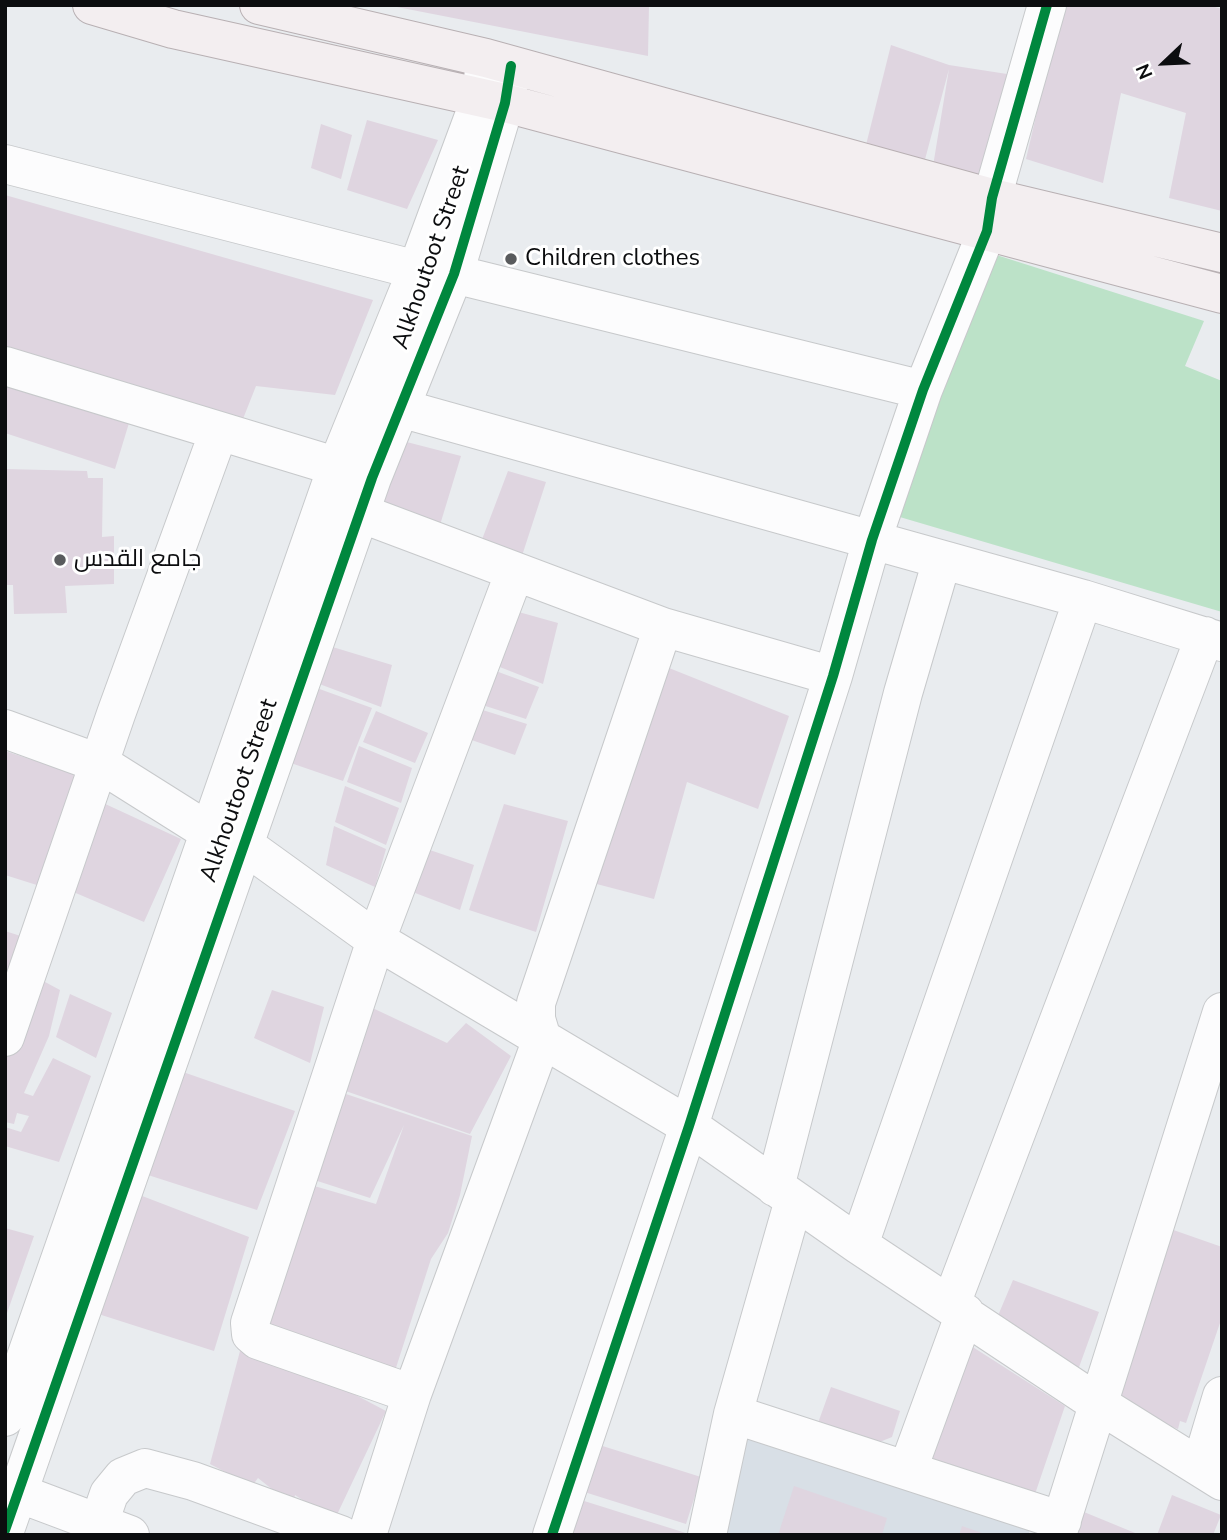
<!DOCTYPE html>
<meta charset="utf-8">
<style>
body{margin:0}
#map{position:relative;width:1227px;height:1540px;overflow:hidden;background:#e9ecef;font-family:"Nunito Sans",sans-serif}
canvas{display:block}
.frame{position:absolute;inset:0;border:7px solid #0c0d0f;pointer-events:none}
.north{position:absolute;left:1129px;top:28px;width:70px;height:70px;-webkit-text-stroke:5px #fff;paint-order:stroke;rotate:247deg;font-size:19px;font-weight:700;line-height:28px;text-align:center;color:#0c0d0f}
.north::after{content:'';display:block;margin:auto;width:24px;height:32px;background:#0c0d0f;clip-path:polygon(50% 0,100% 100%,50% 72%,0 100%)}
</style>
<div id="map">
<canvas width="1227" height="1540"></canvas>
<div class="frame"></div>
<div class="north">N</div>
</div>
<script>
const ctx = document.querySelector('canvas').getContext('2d');
ctx.lineJoin = 'round';
function paint(path, color) { ctx.fillStyle = color; ctx.fill(path, 'evenodd'); }
const toPath = rows => new Path2D(rows.map(r => 'M' + r).join(''));
function strokePath(path, color, width, dash) { ctx.strokeStyle = color; ctx.lineWidth = width; ctx.lineCap = dash ? 'butt' : 'round'; ctx.setLineDash(dash || []); ctx.stroke(path); }
function write(font, color, halo, rows, align = 'center') {
  ctx.font = font + ' "Nunito Sans",Cairo,sans-serif'; ctx.lineWidth = 6; ctx.setLineDash([]); ctx.textBaseline = 'middle'; ctx.strokeStyle = halo; ctx.fillStyle = color; for (const [text, x, y, turn = 0] of rows) {
    ctx.save(); ctx.translate(x, y); ctx.rotate((+turn || 0) * Math.PI / 180); ctx.textAlign = isNaN(turn) ? turn : align; if (halo) ctx.strokeText(text, 0, 0); ctx.fillText(text, 0, 0); ctx.restore();
  }
}
paint(toPath([
 [732,1432,1030,1530,1028,1535,715,1535]
]), '#d8dfe6');
paint(toPath([
 [987,252,1204,321,1185,366,1222,381,1222,612,893,515]
]), '#bce2c8');
paint(toPath([
 [397,5,649,5,648,56,397,7],
 [1062,5,1208,5,1222,9,1222,211,1169,198,1186,113,1121,93,1103,183,1026,159],
 [891,45,949,65,1007,74,986,189,932,172,949,69,923,167,864,153],
 [367,120,438,140,407,209,347,190],
 [321,124,352,135,341,179,311,168],
 [5,195,373,300,335,395,256,386,239,429,5,352],
 [5,383,129,423,115,469,5,433],
 [395,439,461,456,436,538,367,509],
 [5,469,87,471,88,478,103,478,102,537,114,536,114,584,65,586,67,613,14,614,13,585,5,585],
 [508,471,546,482,518,568,478,550],
 [508,609,558,623,543,684,487,662],
 [326,645,392,665,381,707,314,682],
 [664,666,789,716,758,809,687,782,654,899,589,882],
 [485,667,539,687,526,719,473,702],
 [314,687,372,708,343,781,285,761],
 [470,706,527,724,515,755,460,736],
 [376,711,428,733,415,763,363,742],
 [359,746,412,768,401,803,347,782],
 [5,751,76,774,40,886,5,875],
 [345,786,399,808,386,845,335,822],
 [101,802,181,839,144,922,71,891],
 [504,804,568,821,536,932,469,910],
 [334,826,386,849,375,887,326,865],
 [418,846,474,865,460,910,402,888],
 [5,931,30,939,5,986],
 [32,975,60,990,49,1036,24,1093,33,1096,53,1058,91,1076,59,1162,5,1146,5,1127,21,1132,29,1116,17,1113,14,1124,5,1122,5,1051],
 [272,990,324,1007,310,1063,254,1038],
 [70,994,112,1013,96,1058,56,1037],
 [364,1004,447,1043,466,1023,511,1056,470,1134,334,1087],
 [183,1072,295,1111,257,1210,148,1175],
 [331,1089,472,1136,460,1195,448,1233,431,1259,393,1377,262,1328,304,1183,376,1204,404,1125,370,1198,305,1177],
 [137,1194,249,1237,214,1351,89,1311],
 [1162,1226,1222,1247,1222,1317,1186,1423,1180,1421,1178,1429,1144,1417,1105,1396],
 [5,1228,34,1236,6,1316,5,1316],
 [1013,1280,1099,1312,1078,1370,997,1318],
 [244,1336,386,1411,334,1521,295,1495,291,1514,268,1506,273,1490,258,1478,252,1486,210,1464],
 [968,1344,1065,1406,1035,1494,925,1458],
 [831,1387,900,1411,892,1437,877,1443,818,1423],
 [593,1443,701,1477,686,1524,578,1490],
 [794,1486,887,1518,882,1535,778,1535],
 [1172,1495,1221,1515,1213,1535,1157,1535],
 [581,1500,689,1534,689,1535,570,1535],
 [1084,1512,1140,1535,1074,1535],
 [962,1526,985,1534,985,1535,959,1535]
]), '#dfd5e0');
const minor = toPath([
 [5,164,417,270],
 [454,274,923,390],
 [5,366,361,474],
 [375,401,1083,599,1222,642],
 [360,513,663,627,833,676],
 [5,729,101,764,209,832,243,844,376,940,689,1126,859,1245,1097,1403,1222,1481],
 [5,1037,116,714,219,431],
 [775,1187,903,693,942,560],
 [859,1245,1083,599],
 [951,1304,1205,636],
 [412,1394,258,1340,251,1334,250,1323,376,940,514,574],
 [733,1414,1062,1521],
 [5,1417,338,464,417,270,481,97,484,70],
 [1201,1466,1222,1396],
 [908,1469,965,1313],
 [5,1488,130,1535],
 [99,1523,109,1494,123,1477,145,1468,193,1481,341,1535],
 [5,1530,372,478,454,274,505,103,511,71],
 [367,1535,412,1394,542,1039,536,1019,536,1003,663,627],
 [552,1535,689,1126,833,676,872,540,923,390,987,231,992,198,1047,5],
 [707,1535,733,1414,794,1200],
 [1057,1535,1222,1012]
]);
const major = toPath([
 [92,5,173,29,505,103,1222,294],
 [259,5,486,58,992,198,1222,253]
]);
strokePath(minor, '#c7c9cb', 40);
strokePath(major, '#b8b0b3', 40);
strokePath(minor, '#fcfcfd', 38);
strokePath(major, '#f3eef0', 38);
strokePath(toPath([
 [5,1530,372,478,454,274,505,103,511,66],
 [552,1535,689,1126,833,676,872,540,923,390,987,231,992,198,1047,5]
]), '#00873e', 10);
for (const [x, y, r, color] of [
 [511,259,7,"#595b5d"],
 [60,560,7,"#595b5d"]
]) { const dot = new Path2D(); dot.arc(x, y, r, 0, 2 * Math.PI); ctx.fillStyle = color; ctx.fill(dot); strokePath(dot, '#fff', 2.5); }
write('24px', '#0c0d0f', '#fff', [
 ["Alkhoutoot Street",432,258,-71],
 ["Alkhoutoot Street",240,791,-71]
]);
write('24px', '#0c0d0f', '#fff', [
 ["Children clothes",525,259],
 ["جامع القدس",74,560]
], 'left');
</script>
